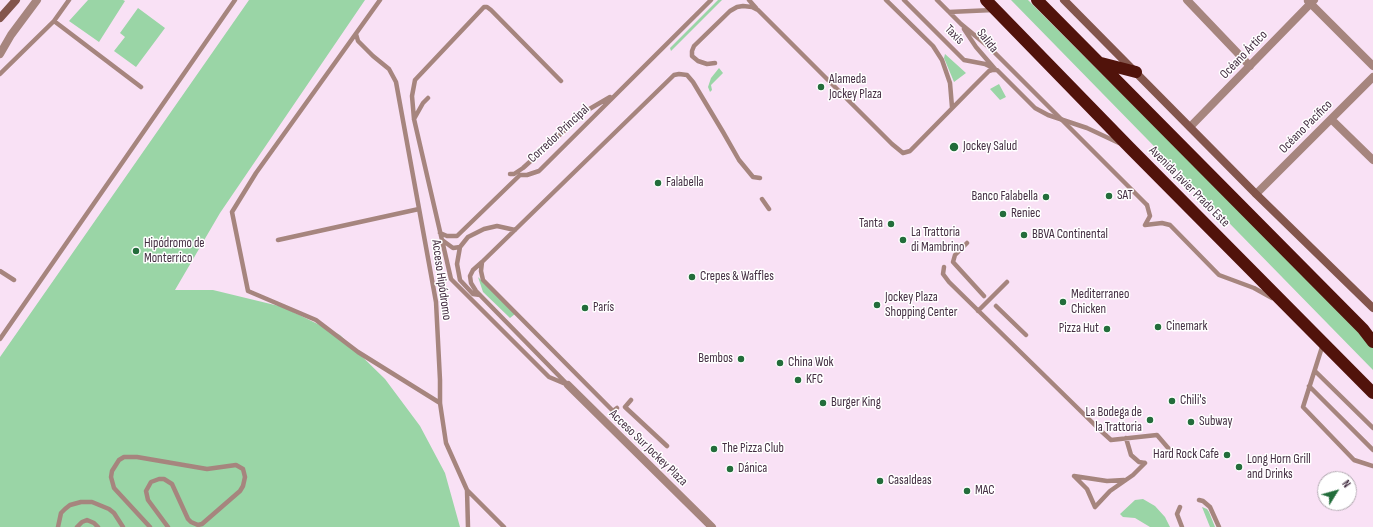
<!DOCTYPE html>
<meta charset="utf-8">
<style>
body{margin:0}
#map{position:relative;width:1373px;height:527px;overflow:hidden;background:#f9e1f5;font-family:"Sofia Sans Condensed",sans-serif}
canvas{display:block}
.north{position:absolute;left:1317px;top:471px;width:40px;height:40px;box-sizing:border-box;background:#fff;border:1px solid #b4abb3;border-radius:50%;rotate:53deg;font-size:11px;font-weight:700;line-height:16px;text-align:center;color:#442e42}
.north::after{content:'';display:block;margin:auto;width:14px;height:18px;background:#236d3b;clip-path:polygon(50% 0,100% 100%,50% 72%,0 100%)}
</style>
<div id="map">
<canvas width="1373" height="527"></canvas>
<div class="north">N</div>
</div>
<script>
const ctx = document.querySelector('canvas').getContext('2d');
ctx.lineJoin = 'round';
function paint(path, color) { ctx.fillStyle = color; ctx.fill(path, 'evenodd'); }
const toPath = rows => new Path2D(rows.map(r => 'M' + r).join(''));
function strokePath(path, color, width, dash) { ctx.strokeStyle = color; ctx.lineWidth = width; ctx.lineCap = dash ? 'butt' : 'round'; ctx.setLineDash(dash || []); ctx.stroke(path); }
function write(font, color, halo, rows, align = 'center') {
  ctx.font = font + ' "Sofia Sans Condensed",sans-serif'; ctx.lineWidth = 3; ctx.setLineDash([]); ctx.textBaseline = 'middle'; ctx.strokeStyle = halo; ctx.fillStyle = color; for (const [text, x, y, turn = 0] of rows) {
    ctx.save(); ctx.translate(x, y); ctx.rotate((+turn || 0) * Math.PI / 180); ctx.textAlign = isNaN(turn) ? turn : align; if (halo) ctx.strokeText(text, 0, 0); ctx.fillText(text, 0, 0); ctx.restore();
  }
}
paint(toPath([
 [88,0,123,0,125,1,99,42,69,21],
 [249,0,365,0,220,213,175,290,213,290,283,307,340,335,385,379,420,426,445,473,460,527,0,527,0,357],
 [718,0,722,0,671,51,670,48],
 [1011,0,1028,0,1373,345,1373,370],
 [138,8,165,28,136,67,114,51,125,37,120,33],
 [945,54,966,73,954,82,944,58],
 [719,68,723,73,711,85,712,90,710,92,708,87,711,78],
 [999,84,1006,97,1000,100,990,89],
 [478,277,515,314,510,318,483,292],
 [1143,499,1155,506,1165,517,1170,527,1150,527,1135,518,1123,517,1120,514,1135,500],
 [1202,507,1207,509,1209,512,1215,527,1210,527]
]), '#9ad5a6');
strokePath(toPath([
 [380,0,256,173,232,212,248,291,316,320,358,352,440,403],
 [749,0,756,8],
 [886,0,933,46,942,60,950,83,952,107],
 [904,0,964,60,985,64,995,69],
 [937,0,961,24,990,48],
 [949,12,993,10],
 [54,21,141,87],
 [964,29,976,47,995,69],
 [356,34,358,41,373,56,389,69,396,82,436,302,440,380,440,403,446,443,467,490,504,527],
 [715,63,707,64,698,61,692,56,692,51,694,46,730,11,737,7,743,6,752,7,758,10,892,144,903,153,910,151,975,85,989,71,992,70,997,70,1035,108,1048,115,1087,128,1119,143],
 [0,74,54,21,69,0],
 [561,81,491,10,487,7,484,7,415,80,412,96,414,119,451,279,549,377,568,385],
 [414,119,423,103,428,98],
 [510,174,514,174,523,168,586,111,610,97],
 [762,199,769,209],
 [1145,225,1162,223,1170,225,1219,275,1254,288,1272,298],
 [1145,225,1150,216,1147,205],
 [440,233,447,236,457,236,520,175,527,175,539,171,711,0],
 [278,240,419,209],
 [442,240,453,248,460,247,468,237,484,229,497,226,515,230],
 [967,243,955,255,953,262,984,296],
 [460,247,457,264,460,280,473,294,480,295],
 [482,262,473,270,470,276,471,283,476,291,566,383],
 [944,267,943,274,949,282,1100,430,1111,440,1157,435,1169,449],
 [0,271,14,280],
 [996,306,1026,335],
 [978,311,1007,282],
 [0,339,235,0],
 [1323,344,1303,407,1354,460,1373,466],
 [1315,371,1373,428],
 [1309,386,1373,450],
 [631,400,625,407,667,446],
 [617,408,613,411,483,280,481,271,482,262,674,75,679,74,687,75,693,82,723,132,739,160,753,177,760,178],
 [1126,438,1131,455,1139,462,1145,463],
 [1074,476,1107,481,1124,480],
 [1075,477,1087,489,1095,507],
 [467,490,468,527],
 [1199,500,1203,501,1210,507,1219,527],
 [1095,507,1110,491,1133,475,1145,463],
 [1180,507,1177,514,1182,527],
 [58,527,61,513,65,509,70,505,81,502,92,502,109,509,114,513,123,527],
 [77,527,82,522,87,520,94,523,98,527],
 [150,527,114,488,111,477,112,471,119,460,124,457,137,457,207,469,236,465,243,469,245,477,243,486,240,491,202,524,198,525,191,522,188,519,172,484,164,479,159,479,151,482,146,491,148,500,168,527]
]), '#a6857e', 4.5);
strokePath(toPath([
 [1187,0,1250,66],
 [1308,1,1373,66],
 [0,54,11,35,37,0],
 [1331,119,1373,160],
 [1190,127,1314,0],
 [1256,194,1373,77],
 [568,385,712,527]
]), '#a6857e', 8);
strokePath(toPath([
 [1064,0,1256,194,1373,308],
 [0,18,16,0]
]), '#83554c', 8);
strokePath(toPath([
 [986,0,1130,148,1373,393],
 [1037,0,1363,329,1373,342],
 [1101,63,1136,72]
]), '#51130b', 12);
strokePath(toPath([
 [990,48,1147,205]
]), '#a6857e', 4.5);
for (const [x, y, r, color] of [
 [821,87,4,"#236d3b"],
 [954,147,5,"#236d3b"],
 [658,183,4,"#236d3b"],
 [1109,196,4,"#236d3b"],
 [1046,197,4,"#236d3b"],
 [1003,214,4,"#236d3b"],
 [891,224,4,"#236d3b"],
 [1024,235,4,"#236d3b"],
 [903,240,4,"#236d3b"],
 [136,251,4,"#236d3b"],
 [692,277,4,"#236d3b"],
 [1063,302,4,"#236d3b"],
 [877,305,4,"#236d3b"],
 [585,308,4,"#236d3b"],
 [1158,327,4,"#236d3b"],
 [1107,329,4,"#236d3b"],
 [741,359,4,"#236d3b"],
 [780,363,4,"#236d3b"],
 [798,380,4,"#236d3b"],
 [1172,401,4,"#236d3b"],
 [823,403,4,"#236d3b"],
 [1150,420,4,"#236d3b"],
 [1191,422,4,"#236d3b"],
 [714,449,4,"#236d3b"],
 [1227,455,4,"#236d3b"],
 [1239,467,4,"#236d3b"],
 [730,469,4,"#236d3b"],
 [880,481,4,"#236d3b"],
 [967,491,4,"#236d3b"]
]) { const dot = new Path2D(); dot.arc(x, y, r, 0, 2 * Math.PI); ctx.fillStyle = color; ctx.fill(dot); strokePath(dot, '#fff', 1.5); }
write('13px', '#442e42', '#fff', [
 ["Taxis",954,35,45],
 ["Salida",987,41,52],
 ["Océano Ártico",1244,55,-46],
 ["Océano Pacífico",1306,127,-45],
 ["Corredor Principal",559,134,-43],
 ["Avenida Javier Prado Este",1189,187,45],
 ["Acceso Hipódromo",441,280,82],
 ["Acceso Sur Jockey Plaza",648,448,44]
]);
write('13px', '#442e42', '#fff', [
 ["Alameda",829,80],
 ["Jockey Plaza",829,95],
 ["Jockey Salud",963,147],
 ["Falabella",666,183],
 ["SAT",1117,196],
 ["Banco Falabella",1038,197,"right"],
 ["Reniec",1011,214],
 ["Tanta",883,224,"right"],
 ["La Trattoria",911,233],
 ["di Mambrino",911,248],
 ["BBVA Continental",1032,235],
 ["Hipódromo de",144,244],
 ["Monterrico",144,259],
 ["Crepes & Waffles",700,277],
 ["Mediterraneo",1071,295],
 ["Chicken",1071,310],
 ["Jockey Plaza",885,298],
 ["Shopping Center",885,313],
 ["París",593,308],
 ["Cinemark",1166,327],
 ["Pizza Hut",1099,329,"right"],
 ["Bembos",733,359,"right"],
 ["China Wok",788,363],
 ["KFC",806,380],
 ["Chili's",1180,401],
 ["Burger King",831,403],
 ["La Bodega de",1142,413,"right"],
 ["la Trattoria",1142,428,"right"],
 ["Subway",1199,422],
 ["The Pizza Club",722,449],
 ["Hard Rock Cafe",1219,455,"right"],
 ["Long Horn Grill",1247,460],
 ["and Drinks",1247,475],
 ["Dánica",738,469],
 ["CasaIdeas",888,481],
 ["MAC",975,491]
], 'left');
</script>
